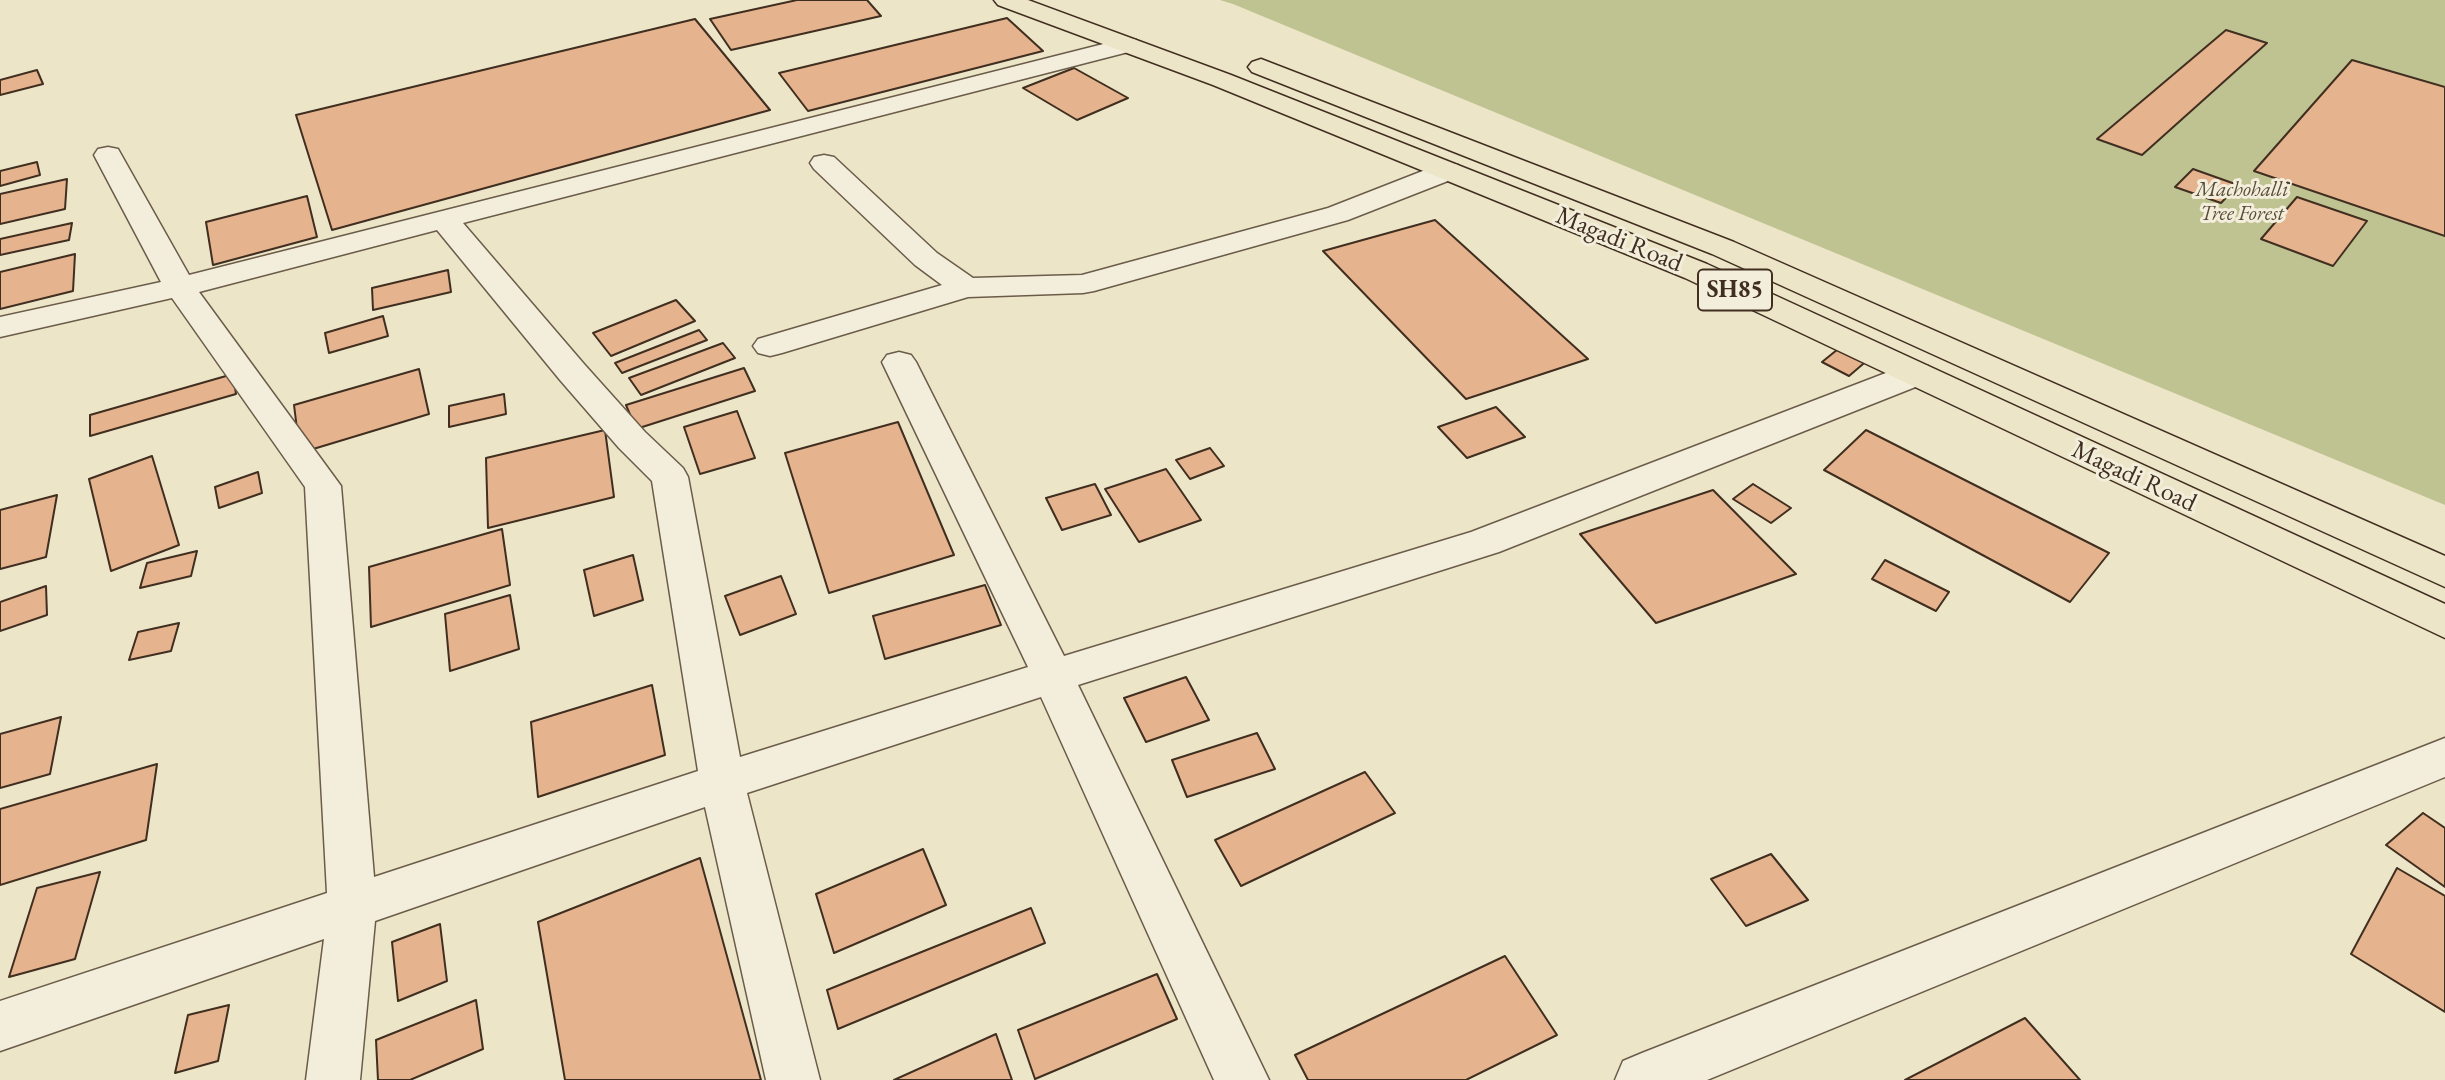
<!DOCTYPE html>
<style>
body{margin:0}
canvas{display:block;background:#ede5c7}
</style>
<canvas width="2445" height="1080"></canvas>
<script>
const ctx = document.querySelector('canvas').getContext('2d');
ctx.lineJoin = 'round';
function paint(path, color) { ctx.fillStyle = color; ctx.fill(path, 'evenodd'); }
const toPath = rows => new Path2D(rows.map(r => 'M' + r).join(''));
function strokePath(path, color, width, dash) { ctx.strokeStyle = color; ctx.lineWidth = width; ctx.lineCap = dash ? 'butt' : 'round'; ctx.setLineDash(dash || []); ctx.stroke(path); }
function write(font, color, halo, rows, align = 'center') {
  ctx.font = font + ' "EB Garamond",serif'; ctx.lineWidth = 6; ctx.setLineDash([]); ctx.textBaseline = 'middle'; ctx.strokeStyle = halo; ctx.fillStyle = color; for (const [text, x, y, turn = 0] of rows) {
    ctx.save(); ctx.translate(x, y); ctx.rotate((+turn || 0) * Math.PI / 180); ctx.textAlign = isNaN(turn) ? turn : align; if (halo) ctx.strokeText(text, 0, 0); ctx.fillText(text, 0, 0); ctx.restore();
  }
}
paint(toPath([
 [1220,0,2445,0,2445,505,1233,4]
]), '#bfc291');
const building = toPath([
 [797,0,867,0,881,16,731,50,710,19,797,0],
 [1007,18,1043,51,808,111,779,73,1007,18],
 [695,19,770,110,332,230,296,115,695,19],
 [2226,30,2267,43,2142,155,2097,139,2226,30],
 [2352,60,2445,87,2445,236,2254,171,2352,60],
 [1074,68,1128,98,1077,120,1023,88,1074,68],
 [37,70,43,84,0,95,0,80,37,70],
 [37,162,40,175,0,186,0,171,37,162],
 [2193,169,2238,185,2221,203,2175,187,2193,169],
 [67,179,65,209,0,224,0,194,67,179],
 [307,196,317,237,213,265,206,222,307,196],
 [2297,197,2367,221,2333,266,2261,239,2297,197],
 [1435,220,1588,359,1466,399,1323,251,1435,220],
 [72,223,69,240,0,255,0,239,72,223],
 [75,254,73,291,0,309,0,272,75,254],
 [448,270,451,292,373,310,372,288,448,270],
 [676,300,695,321,611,356,593,333,676,300],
 [383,316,388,336,329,353,325,333,383,316],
 [699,330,707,340,622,373,615,363,699,330],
 [723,343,735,358,641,395,629,378,723,343],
 [1843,345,1870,358,1849,376,1822,362,1843,345],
 [744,368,755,391,636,429,626,405,744,368],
 [419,369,429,414,300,453,294,405,419,369],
 [233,374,236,394,90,436,90,415,233,374],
 [504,394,506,414,449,427,449,406,504,394],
 [1496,407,1525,437,1467,458,1438,427,1496,407],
 [737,411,755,458,700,474,684,427,737,411],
 [898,422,954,555,829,593,785,453,898,422],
 [605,430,614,497,488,528,486,458,605,430],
 [1866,430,2109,553,2070,602,1824,470,1866,430],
 [1210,448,1224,466,1190,479,1176,460,1210,448],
 [152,456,179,545,111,571,89,479,152,456],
 [1166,469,1201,520,1139,542,1105,489,1166,469],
 [258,472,262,493,219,508,215,487,258,472],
 [1095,484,1111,515,1062,530,1046,498,1095,484],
 [1753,484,1791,508,1771,523,1733,499,1753,484],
 [1713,490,1796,574,1656,623,1580,534,1713,490],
 [57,495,46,557,0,569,0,510,57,495],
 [502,529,510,585,371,627,369,567,502,529],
 [197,551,191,576,140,588,147,563,197,551],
 [633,555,643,600,594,616,584,570,633,555],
 [1885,560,1949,592,1936,611,1872,579,1885,560],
 [781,576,796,614,740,635,725,596,781,576],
 [985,585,1001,625,885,659,873,616,985,585],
 [46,586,47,615,0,631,0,602,46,586],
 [510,595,519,649,450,671,445,614,510,595],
 [179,623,171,651,129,660,138,632,179,623],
 [1186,677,1209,720,1146,742,1124,698,1186,677],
 [652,685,665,755,538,797,531,722,652,685],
 [61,717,50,774,0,788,0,734,61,717],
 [1257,733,1275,769,1187,797,1172,760,1257,733],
 [157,764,146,840,0,885,0,809,157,764],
 [1365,772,1395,813,1241,886,1215,840,1365,772],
 [2423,813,2445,828,2445,887,2386,845,2423,813],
 [923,849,946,905,834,953,816,894,923,849],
 [1771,854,1808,900,1746,926,1711,879,1771,854],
 [700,858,761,1080,565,1080,538,922,700,858],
 [2397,868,2445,896,2445,1012,2351,954,2397,868],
 [100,872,75,959,9,977,37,888,100,872],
 [1031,908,1045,943,838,1029,827,990,1031,908],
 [440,924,447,981,398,1001,392,942,440,924],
 [1505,956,1557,1035,1466,1080,1308,1080,1295,1055,1505,956],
 [1157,974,1177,1019,1035,1079,1018,1030,1157,974],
 [476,1000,483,1049,410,1080,378,1080,376,1040,476,1000],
 [229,1005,218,1061,175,1073,188,1015,229,1005],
 [2025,1018,2080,1080,1905,1080,2025,1018],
 [996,1034,1012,1080,894,1080,996,1034]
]);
paint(building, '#e5b38d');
strokePath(building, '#402e20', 2);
const minor = toPath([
 [1127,38,1136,40,1139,45,1136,50,463,223,584,364,645,432,683,468,688,477,740,757,1028,667,882,362,887,355,899,352,911,355,916,362,1064,656,1471,532,1904,366,1916,363,1928,366,1933,374,1928,382,1499,552,1078,685,1269,1080,1214,1080,1041,697,747,793,820,1080,766,1080,705,807,375,921,360,1080,306,1080,324,939,0,1051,0,1001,327,893,305,487,172,298,0,337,0,317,161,282,94,155,98,149,108,147,118,149,189,275,1127,38],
 [437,230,560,380,619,448,652,481,698,771,374,877,341,486,199,292,437,230],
 [824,155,834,157,937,253,973,278,1082,275,1328,208,1438,165,1448,163,1458,165,1462,171,1458,177,1348,220,1094,291,1083,293,968,297,782,353,770,356,758,353,753,346,758,339,942,285,915,265,814,169,810,163,814,157,824,155],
 [2445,738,2445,777,1707,1080,1615,1080,1623,1061,1642,1053,2445,738]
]);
const major = toPath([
 [994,0,1028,0,1231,75,1707,264,2445,604,2445,638,1685,278,1213,85,998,5,994,0],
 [1261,59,1734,242,2445,556,2445,587,1712,254,1252,72,1248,67,1252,62,1261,59]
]);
strokePath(minor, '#6b5c4a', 3);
strokePath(major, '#402e20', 3);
paint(minor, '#f3eedb');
paint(major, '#ede5c7');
write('italic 21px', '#594c37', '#f3eedb', [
 ["Machohalli",2242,190],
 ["Tree Forest",2242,214]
]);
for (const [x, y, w] of [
 [1735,290,74]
]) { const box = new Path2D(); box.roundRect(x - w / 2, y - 20.5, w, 41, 5); ctx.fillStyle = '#f3eedb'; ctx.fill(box); strokePath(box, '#402e20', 2); }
write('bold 24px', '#402e20', null, [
 ["SH85",1735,290]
]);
write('26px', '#402e20', '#f3eedb', [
 ["Magadi Road",1619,240,22],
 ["Magadi Road",2134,477,25]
]);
</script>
